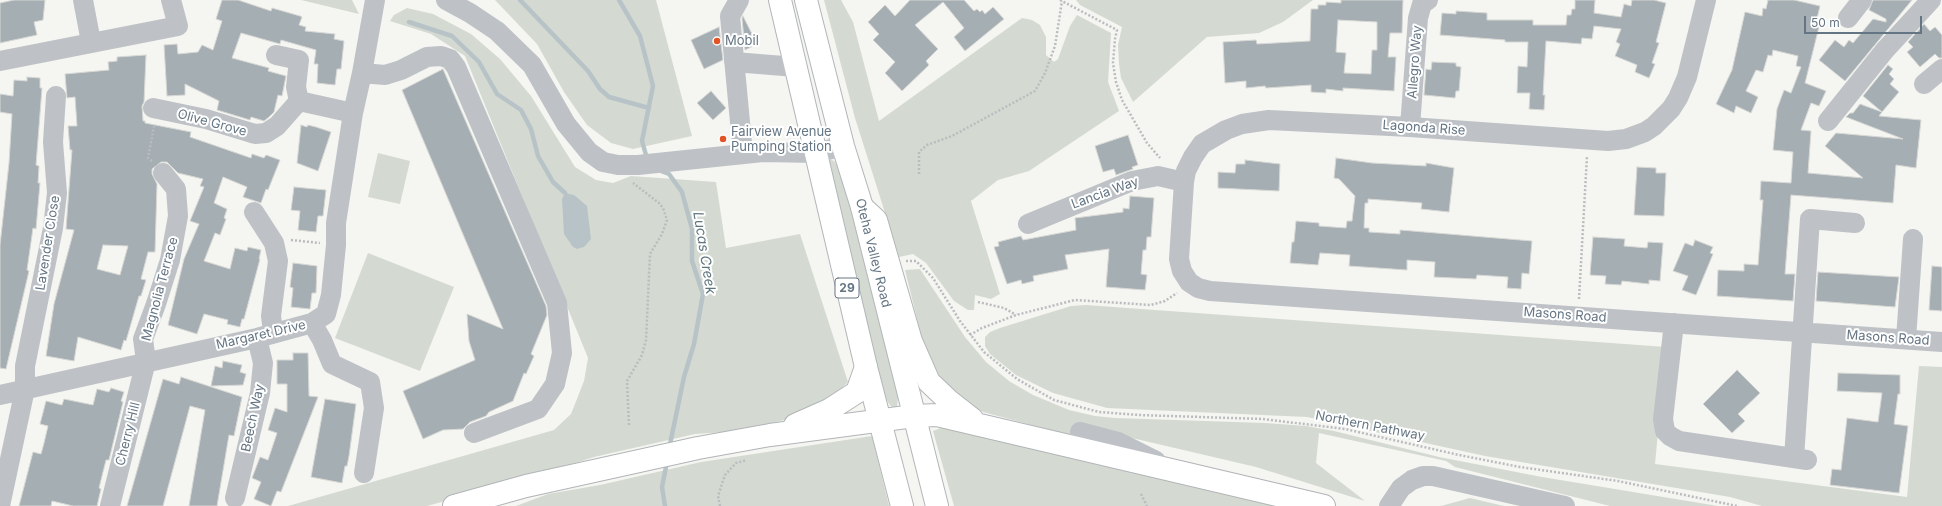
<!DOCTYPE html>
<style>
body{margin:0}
#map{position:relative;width:1942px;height:506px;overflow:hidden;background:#f5f5f1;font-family:Inter,sans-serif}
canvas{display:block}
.scale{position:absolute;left:1804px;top:16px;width:118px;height:18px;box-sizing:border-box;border:2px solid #647583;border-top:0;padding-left:5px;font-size:12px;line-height:14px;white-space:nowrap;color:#647583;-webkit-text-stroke:3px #fff;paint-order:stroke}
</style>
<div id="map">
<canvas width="1942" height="506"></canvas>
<div class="scale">50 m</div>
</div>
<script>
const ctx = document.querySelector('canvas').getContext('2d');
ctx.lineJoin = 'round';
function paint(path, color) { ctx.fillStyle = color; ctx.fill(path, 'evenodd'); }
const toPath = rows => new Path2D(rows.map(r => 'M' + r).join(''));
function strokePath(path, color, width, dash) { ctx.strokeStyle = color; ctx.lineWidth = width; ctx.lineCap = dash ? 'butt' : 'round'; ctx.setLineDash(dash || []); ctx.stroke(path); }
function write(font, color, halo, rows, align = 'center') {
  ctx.font = font + ' Inter,sans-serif'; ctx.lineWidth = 4; ctx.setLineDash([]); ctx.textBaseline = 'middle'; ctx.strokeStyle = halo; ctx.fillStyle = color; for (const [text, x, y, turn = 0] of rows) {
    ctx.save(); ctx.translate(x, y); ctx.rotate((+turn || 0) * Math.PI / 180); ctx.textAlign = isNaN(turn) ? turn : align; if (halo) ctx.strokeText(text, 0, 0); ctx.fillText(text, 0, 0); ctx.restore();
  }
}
paint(toPath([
 [301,0,352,0,359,14],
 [495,0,656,0,692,136,633,149,611,143,587,125,564,92,537,44],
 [824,0,841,0,853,22,879,121,1022,18,1032,20,1040,25,1046,37,1046,55,1054,62,1058,59,1070,26,1077,15,1111,33,1108,82,1119,111,1029,171,998,180,971,201,1000,294,991,299,975,295,974,310,968,310,954,301,926,263,913,254,899,257,855,118],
 [1076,0,1313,0,1283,22,1259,33,1207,37,1133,102,1121,78,1119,64,1118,45,1122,27,1080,5],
 [407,8,433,14,471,34,500,59,531,96,575,167,596,180,613,183,631,176,716,182,726,248,800,234,848,382,823,406,784,420,741,431,695,434,594,457,535,476,427,506,288,506,554,430,571,414,584,381,588,358,465,56,431,34,390,21,394,15],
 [378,153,410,161,400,204,368,197],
 [828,159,834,161,842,173,898,397,897,407,892,407,889,404,883,393],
 [368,253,454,287,420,371,335,338],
 [920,269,965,337,986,362,1009,381,1033,395,1069,410,1095,416,1115,418,1265,423,1306,426,1334,431,1439,457,1542,477,1718,506,1610,506,1455,467,1446,461,1319,433,1316,463,1365,501,1256,467,1085,427,1069,435,983,412,970,406,952,394,934,368,922,339,905,270],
 [1086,305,1666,347,1655,464,1907,497,1919,366,1942,367,1942,506,1762,506,1730,497,1485,456,1307,417,1107,408,1053,393,1016,375,990,354,985,346,985,337,990,332,1000,328,1071,306],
 [943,427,1278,506,954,506,933,431],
 [872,436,889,506,516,506,548,494,600,485,701,462],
 [1470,498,1504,506,1441,506]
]), '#d4dad1');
paint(toPath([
 [565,193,574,195,587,206,591,239,584,247,577,249,573,247,564,234,562,199]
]), '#b8c3c8');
strokePath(toPath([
 [520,0,588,71,600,89,609,97,649,108],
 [619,0,640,36,653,86,642,141,646,155,649,158],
 [409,22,452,36,479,62,497,94,521,110,531,129,538,156,553,182,565,193],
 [661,171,669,174,682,192,692,229,692,261,703,294,694,344,684,377,669,449],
 [665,506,662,487,667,462]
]), '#b8c3c8', 4.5);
const building = toPath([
 [14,0,45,0,43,20,34,22,37,35,0,43,0,3,14,0],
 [222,0,238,0,271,11,272,8,300,16,302,17,299,25,306,27,305,31,335,34,334,39,344,41,341,69,337,69,335,85,317,83,318,64,314,64,316,50,281,40,280,44,241,33,232,58,269,68,268,71,286,76,282,96,278,95,274,112,269,117,264,121,251,117,250,120,217,110,219,101,185,84,185,95,167,96,164,45,177,44,178,54,198,52,202,45,213,50,222,21,216,19,222,0],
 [910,0,964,0,974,11,977,9,980,12,982,10,985,14,993,7,1004,19,965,51,954,37,964,28,943,2,915,25,938,49,926,61,929,65,902,91,885,73,895,62,873,40,879,34,868,22,885,5,895,16,910,0],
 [1341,0,1403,0,1402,33,1390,33,1388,57,1396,57,1394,91,1343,88,1343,91,1326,89,1326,93,1311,92,1311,85,1266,88,1265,86,1246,88,1246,81,1225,83,1223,42,1256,40,1257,44,1310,41,1311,9,1318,9,1318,5,1326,5,1326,2,1341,3,1341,0],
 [1338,20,1377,22,1377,50,1372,50,1371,74,1344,73,1346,53,1336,52,1338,20],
 [1575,0,1595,0,1594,13,1621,17,1624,4,1631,6,1632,0,1654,0,1666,3,1656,42,1659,43,1652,63,1655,64,1649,78,1635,72,1637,65,1615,56,1620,44,1616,42,1621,29,1594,26,1592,39,1582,38,1581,44,1546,41,1543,95,1545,95,1544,110,1529,109,1530,93,1517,93,1518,66,1527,67,1528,42,1505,42,1505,40,1440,35,1442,13,1456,14,1456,11,1487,13,1487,20,1533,20,1533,25,1566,25,1567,15,1571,15,1572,9,1575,9,1575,0],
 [1768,0,1794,0,1820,6,1815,27,1819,27,1805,83,1826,91,1819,106,1811,103,1801,130,1811,131,1808,173,1863,178,1825,146,1836,133,1903,139,1846,117,1850,113,1853,113,1860,104,1882,112,1879,116,1921,120,1916,168,1896,165,1893,203,1791,195,1785,274,1795,274,1793,301,1717,296,1718,270,1744,271,1744,264,1758,265,1763,200,1760,200,1761,181,1791,183,1793,152,1773,150,1777,109,1784,90,1791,93,1801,67,1796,66,1798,56,1773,50,1772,56,1768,55,1763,72,1756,70,1746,91,1758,97,1751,113,1736,106,1734,113,1716,104,1732,70,1745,12,1762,16,1763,8,1766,9,1768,0],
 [1873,0,1912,0,1845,81,1819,60,1835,40,1844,47,1849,40,1853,43,1873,19,1886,22,1886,19,1869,10,1873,0],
 [743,16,757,44,745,50,742,18,743,16],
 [1924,24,1930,31,1935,27,1942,35,1942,58,1939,58,1935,54,1920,67,1907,52,1913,47,1908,42,1924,24],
 [719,27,723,60,704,69,691,40,719,27],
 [146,55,144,102,142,106,143,121,145,121,145,123,191,132,190,137,251,158,252,154,264,158,266,155,280,160,268,190,266,189,261,203,243,197,247,187,223,177,214,203,227,209,224,218,226,219,220,235,215,233,204,261,230,269,235,248,247,251,248,247,261,250,259,259,260,259,244,319,242,319,240,327,227,324,228,320,204,314,197,334,168,325,184,259,199,224,190,221,204,187,200,186,203,179,178,173,167,162,161,162,152,169,152,174,157,184,155,252,148,252,141,279,146,280,141,296,139,296,126,341,124,340,121,350,78,337,74,361,46,356,54,304,74,230,66,229,72,150,70,150,68,126,77,126,75,97,67,98,65,74,109,70,108,62,117,61,117,57,146,55],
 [103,245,128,246,120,275,97,269,103,245],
 [1432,62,1456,63,1456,66,1461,67,1459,91,1456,91,1455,98,1424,95,1426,69,1431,70,1432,62],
 [1888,65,1893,69,1889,74,1894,79,1890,84,1899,92,1882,112,1863,96,1888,65],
 [443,69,546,306,547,315,531,354,534,356,526,374,524,373,513,401,489,412,486,416,470,422,463,429,443,430,423,439,403,391,475,360,469,341,467,314,503,329,402,90,443,69],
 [27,77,40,78,40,88,42,88,36,165,39,166,38,183,40,183,36,229,33,228,27,270,29,271,6,369,0,368,0,245,9,163,12,114,0,112,0,94,13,96,14,80,27,81,27,77],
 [711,91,726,108,713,120,697,103,711,91],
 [301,125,307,127,308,125,316,127,331,132,318,171,297,163,301,125],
 [1128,135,1138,165,1132,167,1133,169,1116,175,1114,169,1103,172,1095,146,1128,135],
 [1336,158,1372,163,1426,166,1426,163,1454,168,1449,212,1421,209,1422,203,1368,199,1368,203,1365,203,1364,228,1369,228,1369,232,1400,234,1400,230,1532,241,1529,274,1522,273,1521,289,1507,288,1508,277,1477,275,1476,279,1434,277,1435,262,1407,260,1407,270,1349,266,1350,255,1320,253,1318,265,1290,263,1292,242,1294,242,1296,221,1319,223,1319,226,1346,228,1347,221,1352,221,1355,196,1339,179,1334,178,1336,158],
 [1245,160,1280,164,1279,191,1218,188,1218,172,1235,173,1236,164,1245,164,1245,160],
 [1637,167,1656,168,1656,173,1666,173,1664,216,1634,215,1637,167],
 [294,187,326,190,323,216,318,216,316,232,298,230,300,211,291,210,294,187],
 [1130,196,1154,198,1151,237,1147,237,1146,250,1143,250,1141,274,1147,275,1145,290,1106,287,1109,249,1065,255,1068,269,1033,276,1034,281,1022,284,1021,280,1007,284,994,247,999,246,998,242,1021,236,1023,240,1076,230,1075,218,1123,212,1123,208,1129,209,1130,196],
 [1593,237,1625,239,1624,246,1647,248,1648,242,1663,243,1660,281,1649,280,1649,284,1622,281,1621,285,1605,284,1606,276,1590,275,1593,237],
 [1695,240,1713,247,1710,253,1713,254,1696,295,1682,290,1688,276,1673,271,1685,243,1693,246,1695,240],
 [293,263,317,266,316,293,312,293,310,309,291,307,293,288,290,287,293,263],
 [1932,266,1942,267,1942,311,1929,310,1932,266],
 [1818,272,1899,277,1895,307,1816,301,1818,272],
 [293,353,308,353,309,396,318,397,281,492,277,491,271,506,254,499,261,482,252,478,260,457,268,460,277,433,268,430,275,408,287,412,287,384,277,384,277,360,293,360,293,353],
 [223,361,242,365,240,372,246,374,243,385,211,386,215,366,222,368,223,361],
 [1737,370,1760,393,1738,414,1745,421,1732,433,1703,404,1737,370],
 [1838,373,1900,375,1900,394,1898,394,1894,424,1908,426,1899,493,1830,485,1832,469,1841,470,1847,418,1878,422,1882,393,1837,391,1838,373],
 [181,377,242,397,234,436,229,435,217,506,189,506,205,410,190,406,163,506,127,506,163,379,179,384,181,377],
 [111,388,124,392,121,401,123,402,109,460,106,460,99,488,101,489,97,506,73,506,52,501,51,506,19,506,33,452,41,454,44,443,48,426,40,424,46,401,62,405,64,399,93,405,97,389,109,392,111,388],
 [325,399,356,404,349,456,347,466,345,466,342,483,311,477,325,399]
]);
paint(building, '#a5aeb3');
strokePath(building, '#d7d7d4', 1);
const major = toPath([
 [780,0,866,367,902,506],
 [806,0,843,146,862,207,937,506]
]);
const highway = toPath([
 [862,207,876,220,911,341,929,382,949,401,972,419],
 [795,425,829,410,857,392,866,367],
 [454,506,526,486,698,448,770,435,914,416,937,415,1324,506]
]);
strokePath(major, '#b1b6ba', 24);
strokePath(highway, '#b1b5b8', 24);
strokePath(toPath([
 [1060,0,1117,30,1115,39,1113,63,1116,82,1122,100,1147,143,1160,158],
 [152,161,148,158,154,126],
 [919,174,919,152,927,145,952,136,1035,91,1045,73,1055,46,1062,1],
 [291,240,320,243],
 [906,261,916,261,933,278,960,321,984,352,1017,379,1054,400,1099,412,1139,415,1263,419,1345,429,1459,455,1520,467,1618,481,1737,506],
 [1579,299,1587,156],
 [978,302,1004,308,1016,315],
 [970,335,982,328,1016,315,1075,300,1151,305,1165,301,1177,293],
 [629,425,627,381,642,355,646,340,650,254,662,234,667,220,663,208,659,203,633,183],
 [1141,494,1147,506],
 [720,506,718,496,725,475,736,463,747,460]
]), '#babcbf', 2.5, [2, 2]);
strokePath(toPath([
 [83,0,91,42],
 [446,0,470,13,497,31,532,65,566,124,589,152,603,162,618,165,638,165,763,152,816,153,843,146],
 [739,0,730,16,743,154],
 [1706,0,1687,77,1678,98,1671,109,1654,126,1645,132,1626,139,1608,141,1410,127,1269,120,1242,124,1226,130,1202,144,1193,157,1186,171,1184,182,1179,259,1182,271,1189,282,1198,288,1210,291,1942,342],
 [1848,18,1862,0],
 [276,55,299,60,296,87,299,101],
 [0,61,178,26,171,0],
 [734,62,796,67],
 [362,73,385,75,401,70,427,57,441,56,450,59,456,67,557,303,562,353,555,384,538,409,474,433],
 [1924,84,1942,69],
 [153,108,206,119,255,134,266,133,277,126,299,101,353,113],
 [1828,121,1885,50,1931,0],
 [1410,127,1418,18,1422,4,1428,0],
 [254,212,274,243,278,261,271,316,273,332],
 [1028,224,1132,181,1158,176,1184,182],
 [312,323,322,340,332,364,370,382,374,408,364,473],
 [1674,323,1663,419,1665,431,1670,436,1679,441,1807,460],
 [1906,339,1913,239],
 [0,395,257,338,312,323,326,314,331,295,336,245,336,223,353,113,362,73,375,0],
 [1080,432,1118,442,1156,461],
 [1794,458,1810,219,1855,223],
 [235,498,260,393,263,363,257,338],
 [0,506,25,389,25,366,53,228,57,193,53,142,56,96],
 [110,506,146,361,143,339,156,304,170,260,178,216,176,189,163,173],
 [1389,506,1401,488,1412,480,1423,476,1433,476,1565,506]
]), '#bec2c6', 20);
strokePath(major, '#fff', 22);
strokePath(highway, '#fff', 22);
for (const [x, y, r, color] of [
 [717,41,4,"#e25325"],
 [723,139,4,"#e25325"]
]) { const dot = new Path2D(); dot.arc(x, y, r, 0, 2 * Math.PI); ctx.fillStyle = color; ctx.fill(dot); strokePath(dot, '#fff', 1.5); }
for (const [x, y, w] of [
 [847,288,24]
]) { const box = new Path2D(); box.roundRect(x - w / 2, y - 10, w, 20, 3); ctx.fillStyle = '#fff'; ctx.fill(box); strokePath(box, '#647583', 1); }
write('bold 12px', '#647583', null, [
 ["29",847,288]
]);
write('13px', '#647583', '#fff', [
 ["Mobil",725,41],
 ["Fairview Avenue",731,132],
 ["Pumping Station",731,147]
], 'left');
write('13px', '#647583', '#fff', [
 ["Allegro Way",1415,62,-86],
 ["Olive Grove",212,123,15],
 ["Lagonda Rise",1424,128,4],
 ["Lancia Way",1105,193,-20],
 ["Lavender Close",48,243,-81],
 ["Oteha Valley Road",873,253,76],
 ["Magnolia Terrace",160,289,-75],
 ["Masons Road",1565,315,4],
 ["Margaret Drive",261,335,-13],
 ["Masons Road",1888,338,4],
 ["Beech Way",253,418,-78],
 ["Northern Pathway",1370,426,11],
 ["Cherry Hill",128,434,-76]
]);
write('italic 14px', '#60777f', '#fff', [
 ["Lucas Creek",704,253,81]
]);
</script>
